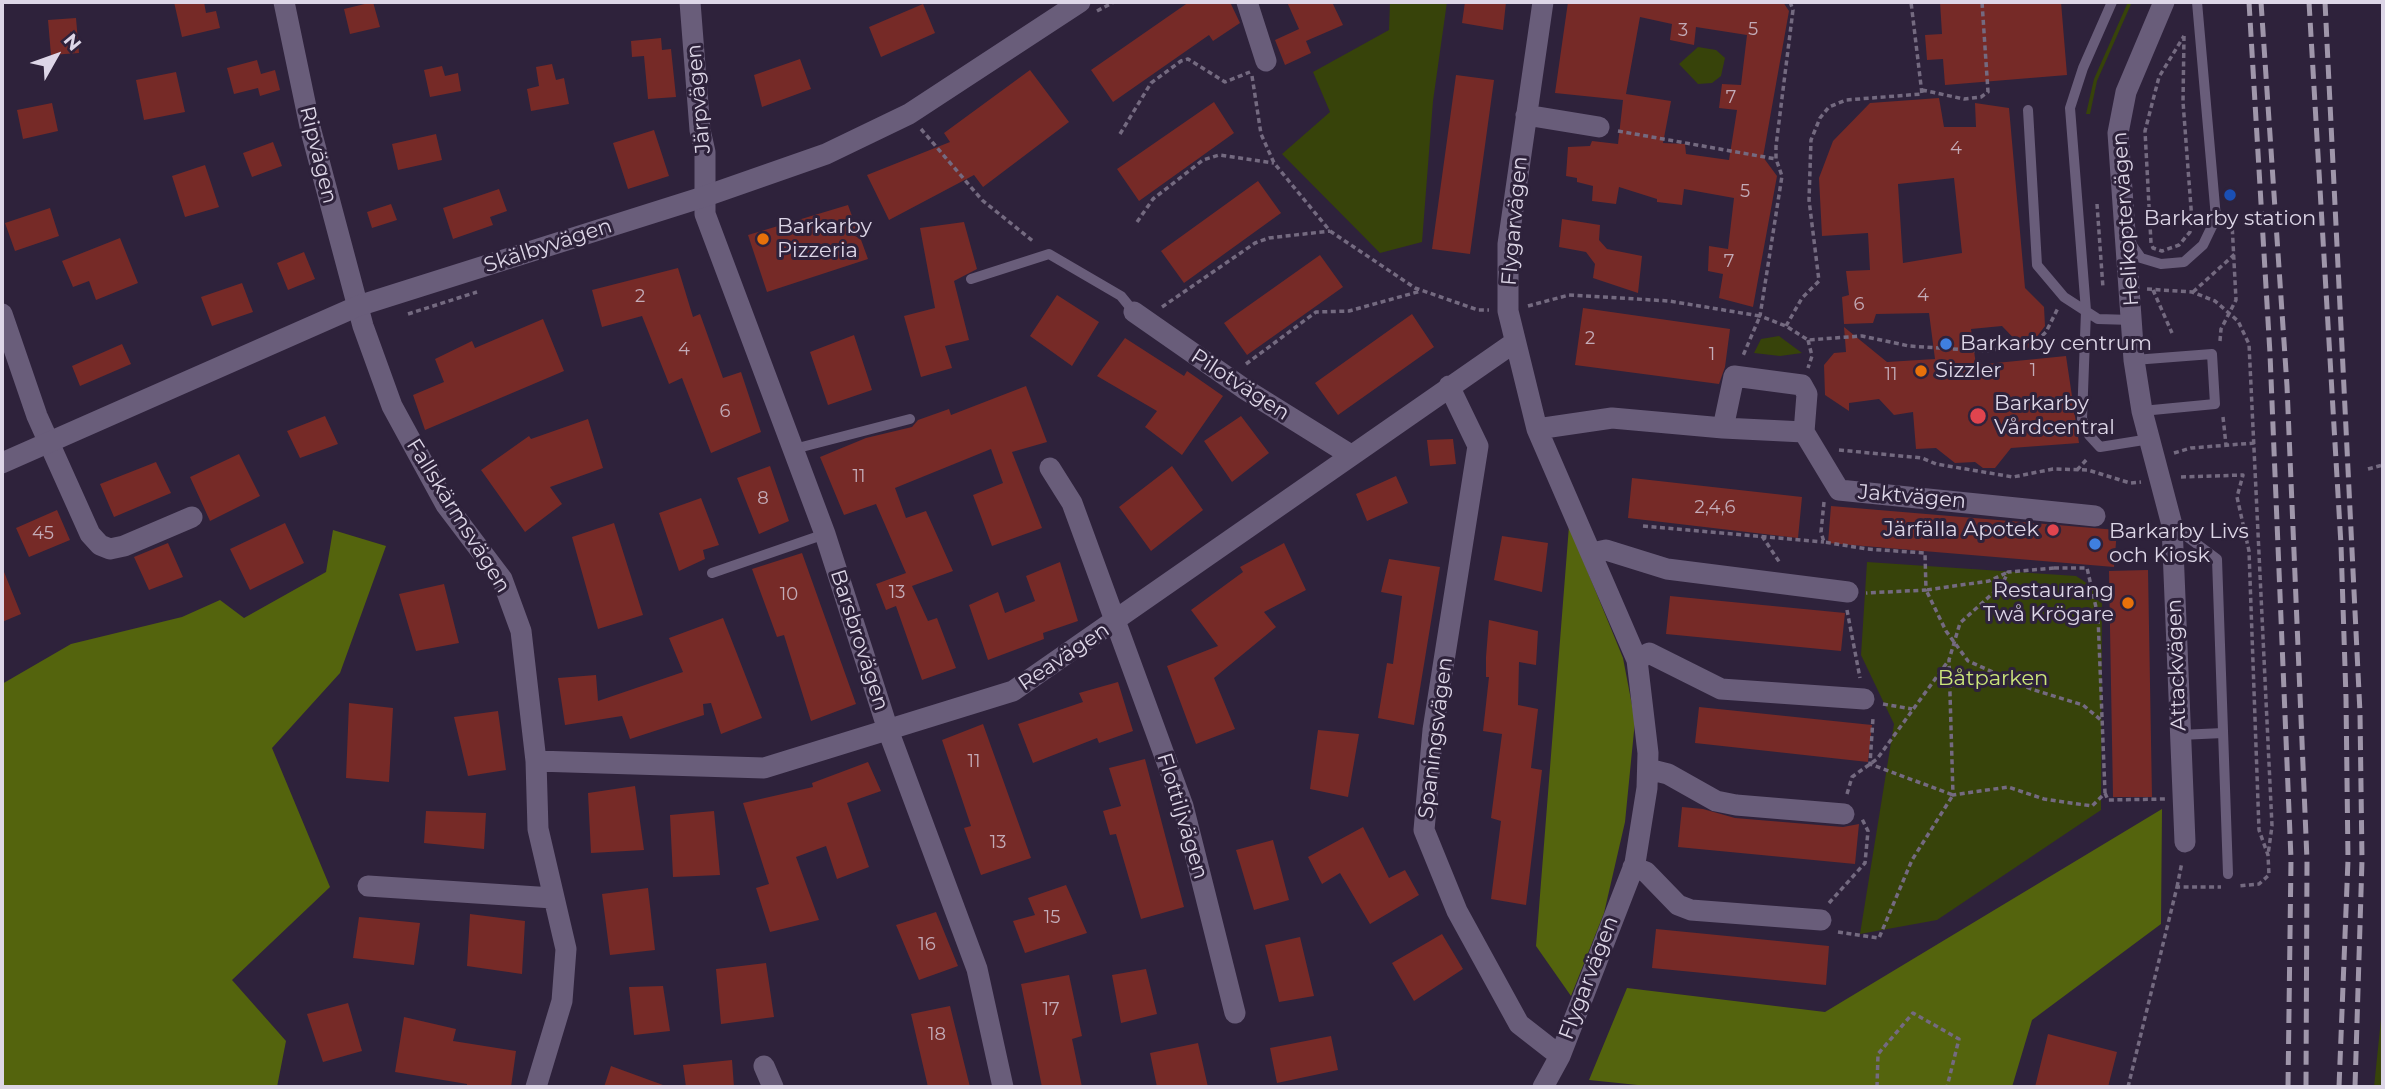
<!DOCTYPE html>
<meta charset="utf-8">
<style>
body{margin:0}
#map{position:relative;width:2385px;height:1089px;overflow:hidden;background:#2e223b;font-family:Montserrat,sans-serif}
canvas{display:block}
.frame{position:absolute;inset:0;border:4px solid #ddd6e7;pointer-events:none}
.north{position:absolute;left:21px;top:21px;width:70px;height:70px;-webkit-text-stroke:5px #2e223b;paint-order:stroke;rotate:50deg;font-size:19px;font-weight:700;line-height:28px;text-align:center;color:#ddd6e7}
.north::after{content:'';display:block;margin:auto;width:24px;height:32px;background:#ddd6e7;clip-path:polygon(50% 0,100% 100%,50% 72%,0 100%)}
</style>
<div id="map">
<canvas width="2385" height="1089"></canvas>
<div class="frame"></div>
<div class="north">N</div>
</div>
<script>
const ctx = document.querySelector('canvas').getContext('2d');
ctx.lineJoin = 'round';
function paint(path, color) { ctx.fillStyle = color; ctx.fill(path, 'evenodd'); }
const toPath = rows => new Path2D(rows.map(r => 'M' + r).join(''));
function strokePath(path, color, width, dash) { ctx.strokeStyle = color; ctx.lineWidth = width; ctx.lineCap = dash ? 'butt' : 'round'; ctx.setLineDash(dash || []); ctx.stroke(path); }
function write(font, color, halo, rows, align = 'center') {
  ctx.font = font + ' Montserrat,sans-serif'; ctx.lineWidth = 6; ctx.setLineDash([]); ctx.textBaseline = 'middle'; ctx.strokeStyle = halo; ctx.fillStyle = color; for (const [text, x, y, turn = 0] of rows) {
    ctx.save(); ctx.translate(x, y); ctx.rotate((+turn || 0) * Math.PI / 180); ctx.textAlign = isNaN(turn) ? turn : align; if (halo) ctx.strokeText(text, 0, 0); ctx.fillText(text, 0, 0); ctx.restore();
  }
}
paint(toPath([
 [1390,2,1447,2,1433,101,1422,242,1380,253,1282,154,1330,112,1313,72,1389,30],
 [2128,2,2132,2,2097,81,2090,114,2086,114,2094,79],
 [1698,47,1716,50,1725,58,1721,76,1712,83,1698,84,1679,64],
 [1779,336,1802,353,1780,356,1754,353,1761,339],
 [1867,562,2076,576,2102,593,2101,810,1937,920,1860,934,1894,724,1861,655],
 [2383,981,2383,1087,2374,1087,2381,1019]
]), '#37430a');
paint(toPath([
 [1569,526,1623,658,1635,721,1625,822,1604,913,1571,996,1536,946],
 [333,530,386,546,340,673,272,748,330,887,232,980,286,1041,277,1087,2,1087,2,684,71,644,182,617,220,600,244,618,326,572],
 [2162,809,2161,924,2032,1020,2012,1087,1657,1087,1589,1080,1627,988,1825,1012]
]), '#54640d');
paint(toPath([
 [174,2,204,2,206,13,216,11,220,28,182,37],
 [373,2,380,27,350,34,344,9],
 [1189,2,1230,2,1240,23,1213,41,1209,35,1113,102,1091,70],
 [1287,2,1332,2,1343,25,1306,41,1311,53,1285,65,1275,40,1299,29],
 [1465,2,1506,2,1503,30,1462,23],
 [1568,2,1783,2,1789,11,1763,157,1777,176,1753,307,1719,298,1723,274,1708,271,1709,246,1728,249,1734,198,1684,189,1682,205,1657,202,1657,199,1619,187,1616,204,1592,201,1593,186,1577,182,1577,178,1566,176,1568,147,1590,146,1592,141,1618,144,1623,100,1555,93],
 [1640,17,1672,24,1670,40,1694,45,1696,27,1747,35,1741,85,1722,84,1719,108,1737,110,1729,160,1686,154,1685,144,1663,143,1671,101,1626,94],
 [1940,2,2061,2,2067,75,1945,85,1943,59,1927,60,1925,35,1942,34],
 [923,4,935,33,881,57,869,27],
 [76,18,79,53,51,55,48,20],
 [661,38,662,50,671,49,676,97,648,99,644,56,632,57,631,41],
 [800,59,811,89,762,107,754,75],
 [257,60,261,74,275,70,280,90,260,96,258,88,234,94,227,68],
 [552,64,556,80,564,78,569,104,531,111,527,89,539,86,536,67],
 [442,66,445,76,458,73,461,91,430,97,424,70],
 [1030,70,1069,122,983,187,974,175,889,220,867,175,950,142,944,133],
 [176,72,185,112,144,120,136,80],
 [1456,75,1494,80,1470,254,1432,249],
 [1939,98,1944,127,1976,127,1975,103,2009,108,2025,288,2044,307,2045,326,2026,351,2002,326,1971,329,1976,365,2066,356,2079,443,2011,448,1995,468,1983,468,1975,462,1955,463,1936,448,1916,449,1913,412,1894,415,1879,399,1849,403,1849,411,1825,395,1824,365,1834,353,1846,352,1844,327,1887,362,1935,359,1929,313,1876,314,1873,323,1844,324,1842,297,1849,295,1846,271,1870,270,1868,233,1822,236,1819,178,1833,141,1870,103],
 [1954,178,1962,253,1903,263,1898,184],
 [1214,102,1234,133,1139,201,1117,169],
 [52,103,58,131,23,139,17,110],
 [654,130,669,176,628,189,613,143],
 [436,134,442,160,398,170,392,144],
 [273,142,282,166,252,177,243,153],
 [205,165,219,207,185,217,172,176],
 [1258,181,1281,213,1184,283,1161,251],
 [499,189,507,211,490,217,493,225,453,239,443,208],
 [391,204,397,220,372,228,367,212],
 [848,205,859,235,855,237,860,237,868,259,767,292,748,235],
 [50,208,59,236,15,251,5,223],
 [1562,219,1600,225,1599,240,1607,249,1642,256,1638,293,1593,278,1595,264,1586,252,1559,247],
 [964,222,977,269,954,281,969,340,945,346,952,368,921,377,904,316,935,308,920,228],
 [120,238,138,283,96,300,89,281,73,287,62,261],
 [304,252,315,279,288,290,277,263],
 [1320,255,1343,287,1247,355,1224,323],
 [678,268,693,317,700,314,723,378,741,372,761,432,711,453,682,378,669,384,642,316,602,327,592,290],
 [242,283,253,312,212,326,201,297],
 [1057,295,1099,322,1072,366,1030,336],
 [1583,308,1730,329,1725,367,1719,384,1575,365],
 [1412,314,1434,347,1338,415,1315,383],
 [543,319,564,371,425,430,413,395,444,382,435,359,472,341,475,348],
 [854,335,872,390,828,405,810,352],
 [1125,338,1184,376,1187,371,1223,396,1182,455,1145,427,1157,411,1097,376],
 [122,344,131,364,80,386,72,366],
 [1026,386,1047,442,1012,452,1042,528,992,546,973,495,1003,483,991,449,895,488,906,518,926,511,953,571,912,586,928,621,937,618,956,668,922,680,896,606,886,610,876,584,906,573,876,504,844,515,820,457,866,438,912,427,918,420,949,409,951,415],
 [325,416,338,444,300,458,287,431],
 [1241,416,1269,453,1232,482,1204,441],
 [588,419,603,468,550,487,562,504,525,532,481,470,529,436,531,439],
 [1453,439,1456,464,1430,466,1427,440],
 [239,454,260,496,210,521,190,477],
 [156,462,171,493,114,517,100,484],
 [770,466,789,521,759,534,737,478],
 [1172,466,1203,510,1151,551,1119,507],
 [1396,476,1408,503,1367,521,1356,494],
 [1632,478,1802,497,1798,538,1628,518],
 [701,498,719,545,703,550,705,559,679,571,659,513],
 [1831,506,2117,530,2114,567,1828,543],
 [57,510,70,540,29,557,16,528],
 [285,523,304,563,250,590,230,549],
 [614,523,643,615,598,629,572,537],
 [1502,536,1548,543,1542,592,1494,580],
 [168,543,183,577,149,590,134,557],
 [1284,543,1306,590,1264,612,1276,627,1214,678,1235,729,1196,744,1167,666,1218,646,1191,610,1243,572,1240,567],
 [802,553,856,704,811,721,784,635,777,637,752,569],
 [1389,559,1440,567,1414,725,1378,718,1387,663,1393,664,1402,596,1381,592],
 [1060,562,1078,621,1043,633,1044,639,988,660,969,605,998,592,1005,613,1035,601,1026,576],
 [2,567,21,614,2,622],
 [2148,570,2152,797,2113,797,2109,571],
 [444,584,459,643,416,651,399,594],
 [1670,596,1845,613,1841,651,1666,634],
 [723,618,762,718,721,734,711,703,703,704,704,715,630,739,622,716,565,725,558,678,596,675,598,701,683,672,669,638],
 [1489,620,1538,631,1536,665,1519,662,1518,705,1538,709,1531,768,1542,770,1526,905,1491,899,1501,821,1491,818,1502,734,1483,731,1489,677,1486,677,1486,657],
 [1118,682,1133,731,1099,743,1097,738,1033,763,1018,724,1083,702,1079,693],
 [349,703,393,708,389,782,346,778],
 [1699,707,1872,725,1868,762,1695,743],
 [498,711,506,770,468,776,454,717],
 [983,724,1031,858,981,875,964,828,971,826,942,740],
 [1318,730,1359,734,1348,797,1310,789],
 [1145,759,1184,907,1141,919,1116,834,1110,835,1103,811,1121,806,1109,768],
 [868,762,881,791,847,803,869,867,837,879,826,846,796,857,819,920,770,932,756,888,769,884,743,803,813,787,812,783],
 [635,786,644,850,591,853,588,793],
 [1682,807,1703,809,1735,818,1843,827,1859,824,1855,864,1678,847],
 [426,811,486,813,484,849,424,843],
 [714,811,720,875,673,877,670,815],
 [1363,827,1389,878,1405,870,1419,895,1370,924,1340,873,1322,884,1308,857],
 [1273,840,1289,900,1254,910,1236,850],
 [1066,885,1087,933,1025,953,1013,921,1035,915,1028,898],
 [648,888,655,950,610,955,602,894],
 [936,912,958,966,919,980,896,925],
 [470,914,525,921,522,974,467,966],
 [359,917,420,923,414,965,353,958],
 [1656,929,1829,946,1826,985,1652,968],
 [1442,934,1463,969,1414,1001,1392,963],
 [1300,937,1314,996,1279,1002,1265,945],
 [766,963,774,1017,721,1024,716,969],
 [1146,969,1157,1014,1121,1023,1112,975],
 [1069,975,1082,1036,1072,1039,1082,1087,1042,1087,1021,984],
 [663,986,670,1031,634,1035,629,987],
 [348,1003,362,1051,323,1062,307,1014],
 [950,1006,970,1087,928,1087,911,1014],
 [404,1017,456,1029,453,1041,516,1051,511,1087,467,1087,467,1084,395,1072],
 [2048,1034,2117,1052,2108,1087,2035,1087],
 [1331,1036,1338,1070,1277,1083,1270,1048],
 [1198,1043,1208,1087,1157,1087,1150,1053],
 [732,1060,734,1087,686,1087,683,1065],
 [611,1066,663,1085,663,1087,604,1087]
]), '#762a27');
strokePath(toPath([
 [1790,2,1793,10,1776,146,1776,159,1782,176,1760,316,1786,326,1808,340,1862,336,1909,346,1984,351,2033,345,2046,332,2058,308],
 [1097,11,1114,2],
 [2184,36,2183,102,2192,221,2190,232,2179,245,2162,251,2153,248,2151,243,2145,131,2159,77,2184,36],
 [1252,76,1261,134,1274,163,1330,231,1415,288,1478,310,1489,310],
 [1922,90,1964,99,1981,97,1988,92,1982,2],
 [921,129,982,200,1034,242],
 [1618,131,1776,159],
 [1120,134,1151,83,1181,61,1188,59,1225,82,1250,72],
 [2097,204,2103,288],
 [1137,222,1153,199,1203,160,1219,155,1274,163],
 [2147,289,2192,292,2215,301,2238,321,2249,344,2272,826,2268,855],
 [2153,290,2172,333],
 [2193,292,2236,253],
 [1528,306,1569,295,1669,301,1760,316,1742,358],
 [1162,307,1255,243,1269,238,1330,231],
 [408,314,477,292],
 [1786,326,1802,298,1819,281,1809,200,1811,140,1820,118,1829,107,1846,100,1922,94,1911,2],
 [1808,340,1812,356,1808,368],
 [2220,341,2221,329,2236,300,2232,223],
 [1246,364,1316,312,1349,311,1421,291],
 [2223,417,2226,445],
 [1839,450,1922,458,1936,464,2013,477,2053,469,2088,470,2130,483,2141,482],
 [2174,453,2191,448,2255,443],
 [2368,469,2383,465],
 [2077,470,2088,458],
 [2181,477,2243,475,2237,497,2249,551,2259,830,2268,855,2269,875,2259,884,2239,886],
 [1824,502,1821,532,1824,542,1867,549,1925,553,1926,590,1866,593],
 [1643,526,1824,542],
 [1762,536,1780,563],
 [2054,568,2087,568,2098,616,2105,793,2092,806,2044,799,2008,787,1953,795,1949,660,1960,623,2002,585,2008,572,2054,568],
 [2006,573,1989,581,1926,590,1946,631,1968,661,2031,689,2083,705,2102,721],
 [1847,610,1860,678],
 [1883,704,1912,709],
 [2105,793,2108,800,2165,799],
 [1847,794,1852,777,1877,759,1949,660],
 [2177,887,2182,862],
 [1829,903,1865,863,1868,831,1862,819],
 [1838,932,1879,938,1912,860,1953,795,1870,764,1873,718],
 [1877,1087,1878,1054,1913,1013,1959,1039,1947,1087],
 [2128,1087,2177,887,2221,887]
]), '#746a80', 3.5, [5, 3.5]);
strokePath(toPath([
 [2112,2,2083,68,2070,108,2086,311,2082,419,2089,435,2100,447,2150,439],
 [2028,110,2037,265,2064,297,2098,319,2132,320],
 [2129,241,2141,258,2161,264,2184,262,2203,245,2216,218,2197,2],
 [971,279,1049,254,1121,296,1134,312],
 [2134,360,2212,354,2215,404,2142,411],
 [794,449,910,419],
 [2174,527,2217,559,2228,874],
 [712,573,825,534],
 [2180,735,2223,733]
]), '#695d7a', 10);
strokePath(toPath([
 [284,2,311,131,363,326,392,406,446,505,502,579,521,631,536,761,538,829,566,949,562,1001,536,1087],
 [690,2,700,130,705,152,705,214,825,534,888,730,977,969,1003,1087],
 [1247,2,1266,61],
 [2164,2,2126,92,2118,133,2134,360,2142,411,2172,525,2185,842],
 [1526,115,1599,127],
 [1134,312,1243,388,1349,454],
 [2,314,37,416,90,534,100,545,110,549,124,546,192,517],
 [1449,386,1478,446,1433,730,1424,830,1457,911,1519,1024,1560,1056],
 [1537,429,1612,418,1723,428,1804,432,1807,394,1802,385,1734,376,1723,428],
 [1804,432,1839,490,2095,516],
 [1050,468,1072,503,1183,806,1235,1013],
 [1592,553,1606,550,1667,569,1848,592],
 [1637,660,1649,653,1721,689,1864,699],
 [536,761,764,768,1013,691,1515,342],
 [1648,769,1668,774,1716,801,1736,805,1844,814],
 [1633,867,1646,872,1678,905,1691,910,1821,920],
 [368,886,553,898],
 [764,1066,773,1087],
 [1543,1087,1560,1056,1635,863,1647,788,1648,753,1637,660,1537,429,1508,311,1508,244,1543,2]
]), '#695d7a', 21);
strokePath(toPath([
 [2,463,358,306,703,197,826,154,909,114,1080,2]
]), '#695d7a', 21);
strokePath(toPath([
 [2249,2,2270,354,2291,859,2288,1087],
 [2261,2,2287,386,2307,860,2306,1087],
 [2309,2,2341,545,2346,698,2348,860,2339,1087],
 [2325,2,2360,713,2362,860,2355,1087]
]), '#9f96aa', 5, [14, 7]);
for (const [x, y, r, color] of [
 [2230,195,7,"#1a4fb4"],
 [763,239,7,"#e8710a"],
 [1946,344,7,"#3f7fe0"],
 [1921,371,7,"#e8710a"],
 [1978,416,9,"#e0444e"],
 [2053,530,7,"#e0444e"],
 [2095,544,7,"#3f7fe0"],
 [2128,603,7,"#e8710a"]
]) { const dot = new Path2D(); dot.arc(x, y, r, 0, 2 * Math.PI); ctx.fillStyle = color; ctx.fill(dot); strokePath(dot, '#2e223b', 2.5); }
write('18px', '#c3abb7', null, [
 ["5",1753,30],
 ["3",1683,31],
 ["7",1731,98],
 ["4",1956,149],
 ["5",1745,192],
 ["7",1729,262],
 ["4",1923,296],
 ["2",640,297],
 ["6",1859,305],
 ["2",1590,339],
 ["4",684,350],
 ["1",1712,355],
 ["1",2033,371],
 ["11",1891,375],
 ["6",725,412],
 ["11",859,477],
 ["8",763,499],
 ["2,4,6",1715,508],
 ["45",43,534],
 ["13",897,593],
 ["10",789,595],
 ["11",974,762],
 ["13",998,843],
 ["15",1052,918],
 ["16",927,945],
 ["17",1051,1010],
 ["18",937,1035]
]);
write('21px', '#ddd6e7', '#2e223b', [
 ["Järpvägen",699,99,-95],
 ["Ripvägen",318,155,76],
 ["Helikoptervägen",2126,219,-94],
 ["Flygarvägen",1515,221,-85],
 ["Skälbyvägen",548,246,-18],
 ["Pilotvägen",1240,385,33],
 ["Jaktvägen",1912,497,5],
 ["Fallskärmsvägen",458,516,58],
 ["Barsbrovägen",859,640,72],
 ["Reavägen",1064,657,-34],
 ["Attackvägen",2177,665,-92],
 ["Spaningsvägen",1436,738,-83],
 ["Flottiljvägen",1182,816,73],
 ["Flygarvägen",1589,978,-69]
]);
write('21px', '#ddd6e7', '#2e223b', [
 ["Barkarby station",2230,219,"center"],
 ["Barkarby",777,227],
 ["Pizzeria",777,251],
 ["Barkarby centrum",1960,344],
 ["Sizzler",1935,371],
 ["Barkarby",1994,404],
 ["Vårdcentral",1994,428],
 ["Järfälla Apotek",2039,530,"right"],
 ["Barkarby Livs",2109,532],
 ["och Kiosk",2109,556],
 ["Restaurang",2114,591,"right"],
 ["Twå Krögare",2114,615,"right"]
], 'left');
write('21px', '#cce77b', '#2e223b', [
 ["Båtparken",1993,679]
]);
</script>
